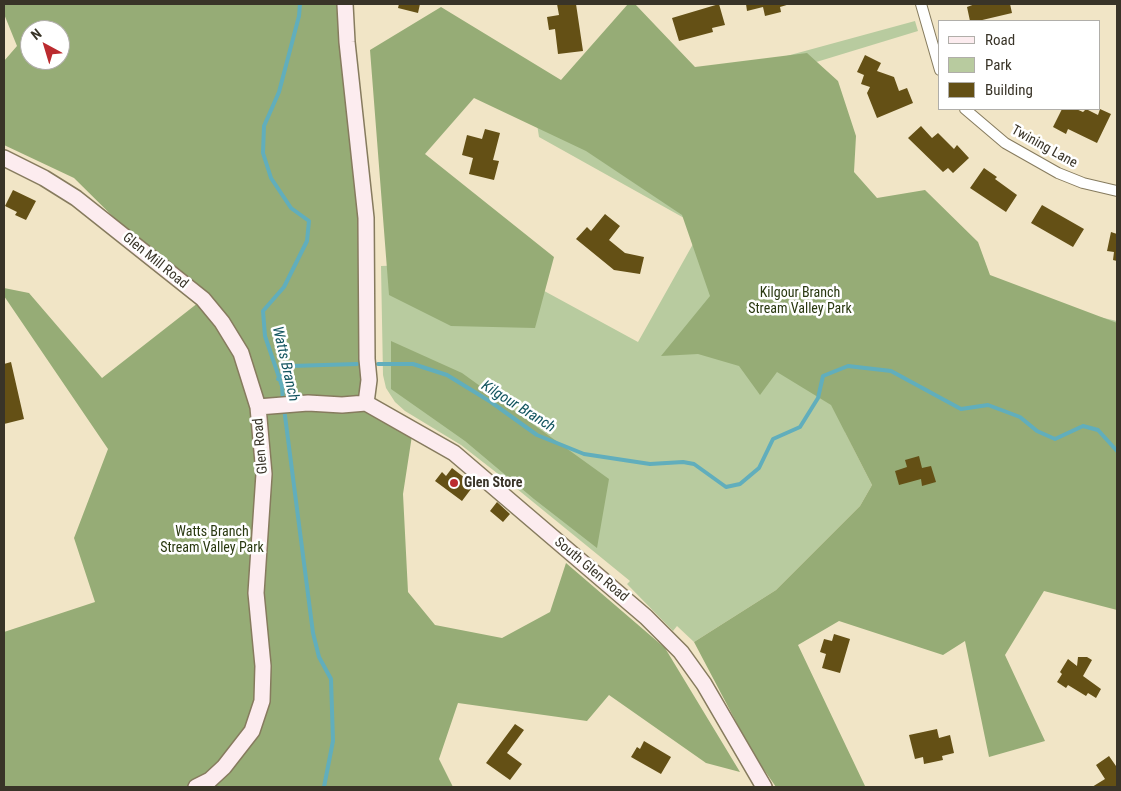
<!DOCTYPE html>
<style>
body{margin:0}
#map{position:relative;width:1121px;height:791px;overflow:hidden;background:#f1e5c6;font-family:"Roboto Condensed",sans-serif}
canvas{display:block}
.frame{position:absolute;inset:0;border:5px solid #393428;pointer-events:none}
.legend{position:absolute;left:938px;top:20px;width:162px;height:90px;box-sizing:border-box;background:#fff;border:1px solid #b0aea9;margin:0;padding:6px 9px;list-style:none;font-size:15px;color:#393428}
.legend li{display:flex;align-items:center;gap:10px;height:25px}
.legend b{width:25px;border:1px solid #b0aea9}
.north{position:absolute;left:20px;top:20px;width:50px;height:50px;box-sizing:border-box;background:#fff;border:1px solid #b0aea9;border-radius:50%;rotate:321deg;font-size:14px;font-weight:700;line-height:20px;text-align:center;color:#393428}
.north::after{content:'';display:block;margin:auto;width:18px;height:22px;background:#bb2b2f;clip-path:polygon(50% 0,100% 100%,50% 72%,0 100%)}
</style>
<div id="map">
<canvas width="1121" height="791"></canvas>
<div class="frame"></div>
<ul class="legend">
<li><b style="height:6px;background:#fcecef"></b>Road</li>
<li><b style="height:14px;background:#b8cb9f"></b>Park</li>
<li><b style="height:14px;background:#645015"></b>Building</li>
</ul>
<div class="north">N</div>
</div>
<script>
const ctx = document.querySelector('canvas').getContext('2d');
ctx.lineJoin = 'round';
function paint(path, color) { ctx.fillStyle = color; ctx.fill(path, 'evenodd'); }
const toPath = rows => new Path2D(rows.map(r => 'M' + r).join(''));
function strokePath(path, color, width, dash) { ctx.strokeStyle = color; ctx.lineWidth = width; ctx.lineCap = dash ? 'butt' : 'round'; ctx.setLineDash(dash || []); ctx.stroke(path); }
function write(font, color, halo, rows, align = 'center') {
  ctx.font = font + ' "Roboto Condensed",sans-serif'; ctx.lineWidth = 5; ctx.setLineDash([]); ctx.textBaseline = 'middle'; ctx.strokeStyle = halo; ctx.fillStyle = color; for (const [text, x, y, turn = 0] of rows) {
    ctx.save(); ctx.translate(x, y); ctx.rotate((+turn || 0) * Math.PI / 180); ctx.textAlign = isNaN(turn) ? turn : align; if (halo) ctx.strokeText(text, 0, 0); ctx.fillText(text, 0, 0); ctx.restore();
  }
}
paint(toPath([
 [915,21,918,31,813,63,844,161,913,249,1073,311,1117,321,1117,507,845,432,872,485,860,506,776,590,694,642,677,626,673,631,627,584,630,581,511,484,461,445,405,411,395,402,386,388,383,375,381,266,491,262,638,342,702,228,539,137,537,124]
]), '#b8cb9f');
paint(toPath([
 [4,4,345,4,362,178,366,402,413,429,403,494,408,592,435,625,502,638,550,612,566,563,665,648,740,772,706,763,609,695,587,721,458,703,439,759,453,787,4,787,4,632,95,602,74,538,108,449,4,296,4,288,29,293,102,378,203,299,170,273,74,178,4,145,4,61,17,46,4,14],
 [30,30,60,30,60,60,30,60],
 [628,4,635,4,695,67,807,53,838,81,856,136,854,172,877,198,925,190,978,242,990,275,1117,323,1117,610,1044,591,1005,655,1045,741,989,757,965,641,943,655,839,621,798,645,865,786,879,787,776,787,753,754,694,642,776,590,860,506,872,485,831,405,777,372,760,395,739,366,698,354,661,356,710,296,682,215,586,151,474,98,425,154,554,257,535,328,451,326,389,295,370,50,441,7,561,80],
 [391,341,462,373,609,479,597,548,534,499,465,441,391,389]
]), '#96ac76');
strokePath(toPath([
 [378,364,413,364,447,375,491,402,537,435,584,454,650,464,683,462,694,464,726,487,740,484,759,468,773,439,800,427,818,398,823,376,848,366,891,371,961,409,988,405,1020,417,1037,431,1055,439,1083,426,1098,430,1117,451],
 [278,379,291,366,357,364],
 [283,401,282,386,265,336,263,311,284,287,307,241,309,221,291,208,271,178,263,153,264,126,279,92,299,16,300,4],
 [284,408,313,633,319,657,331,679,333,741,324,787]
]), '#61aebc', 4);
paint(toPath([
 [399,4,420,4,418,13,398,8],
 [557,4,576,4,583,51,558,54,555,29,549,30,547,17,559,15],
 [719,4,725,25,712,28,713,32,679,41,672,18],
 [746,4,790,4,780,7,781,12,765,16,763,7,747,11],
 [975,4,1010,4,1012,13,978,21,970,21,967,7],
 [865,55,881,63,877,71,894,77,899,91,907,88,913,103,877,118,867,93,870,87,861,84,864,75,857,72],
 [1062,109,1076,109,1083,112,1086,109,1098,115,1100,109,1111,114,1097,143,1068,129,1066,134,1053,127],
 [921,126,932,138,938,133,954,149,957,145,969,158,953,173,948,168,943,172,908,138],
 [485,129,500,133,493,160,499,161,494,180,469,174,473,158,462,155,467,135,482,139],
 [984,168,997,177,995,179,1017,195,1006,212,970,188],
 [13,190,36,201,26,220,15,215,17,212,5,206],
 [1042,205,1084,229,1073,247,1031,223],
 [605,214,620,226,609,240,625,253,644,257,640,274,614,270,576,239,587,227,591,231],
 [1111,232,1117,234,1117,261,1113,260,1114,252,1107,251],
 [11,362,24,419,4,424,4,364],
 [919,456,922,468,931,466,936,482,922,486,921,479,899,485,895,471,907,467,905,460],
 [452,468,474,485,462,501,435,481,442,472,446,476],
 [497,502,510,514,503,522,490,511],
 [834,634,850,639,840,673,822,668,826,654,820,652,824,639,832,641],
 [1078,657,1087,657,1092,660,1083,676,1101,689,1096,698,1088,693,1086,696,1068,685,1066,688,1057,682,1062,674,1060,672,1068,659,1077,666],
 [515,724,524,730,507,753,522,764,510,780,486,763],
 [937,729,939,738,950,735,954,753,942,756,943,760,924,764,923,757,915,759,909,735],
 [644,741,671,757,661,774,631,757,637,747,640,749],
 [1109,756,1116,766,1117,765,1117,787,1092,787,1105,779,1096,765]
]), '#645015');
const street = toPath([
 [921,4,940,70],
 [965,109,1005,143,1058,173,1083,183,1117,191]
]);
const secondary = toPath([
 [345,4,347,42,366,218,367,359,369,380,366,403],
 [4,158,44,178,76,198,203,299,222,322,241,353,258,407,264,474,256,593,263,666,262,701,252,731,224,767,210,780,196,787],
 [366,403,454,453,646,617,681,652,704,684,764,787],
 [258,407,308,403,342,405,366,403]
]);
strokePath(street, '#867b5e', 12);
strokePath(secondary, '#867b5e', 18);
strokePath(street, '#fff', 10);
strokePath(secondary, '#fcecef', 15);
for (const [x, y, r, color] of [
 [454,483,5,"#bb2b2f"]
]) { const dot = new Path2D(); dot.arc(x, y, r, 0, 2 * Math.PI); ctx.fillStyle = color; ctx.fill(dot); strokePath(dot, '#fff', 2); }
write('14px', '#393428', '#fff', [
 ["Twining Lane",1044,147,29],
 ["Glen Mill Road",155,261,39],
 ["Glen Road",261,446,-95],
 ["South Glen Road",591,570,40]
]);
write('14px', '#2a3911', '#fff', [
 ["Kilgour Branch",800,293],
 ["Stream Valley Park",800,309],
 ["Watts Branch",212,532],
 ["Stream Valley Park",212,548]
]);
write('bold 14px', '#393428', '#fff', [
 ["Glen Store",464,483]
], 'left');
write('italic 15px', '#12545f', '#fff', [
 ["Watts Branch",285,364,77],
 ["Kilgour Branch",518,407,32]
]);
</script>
